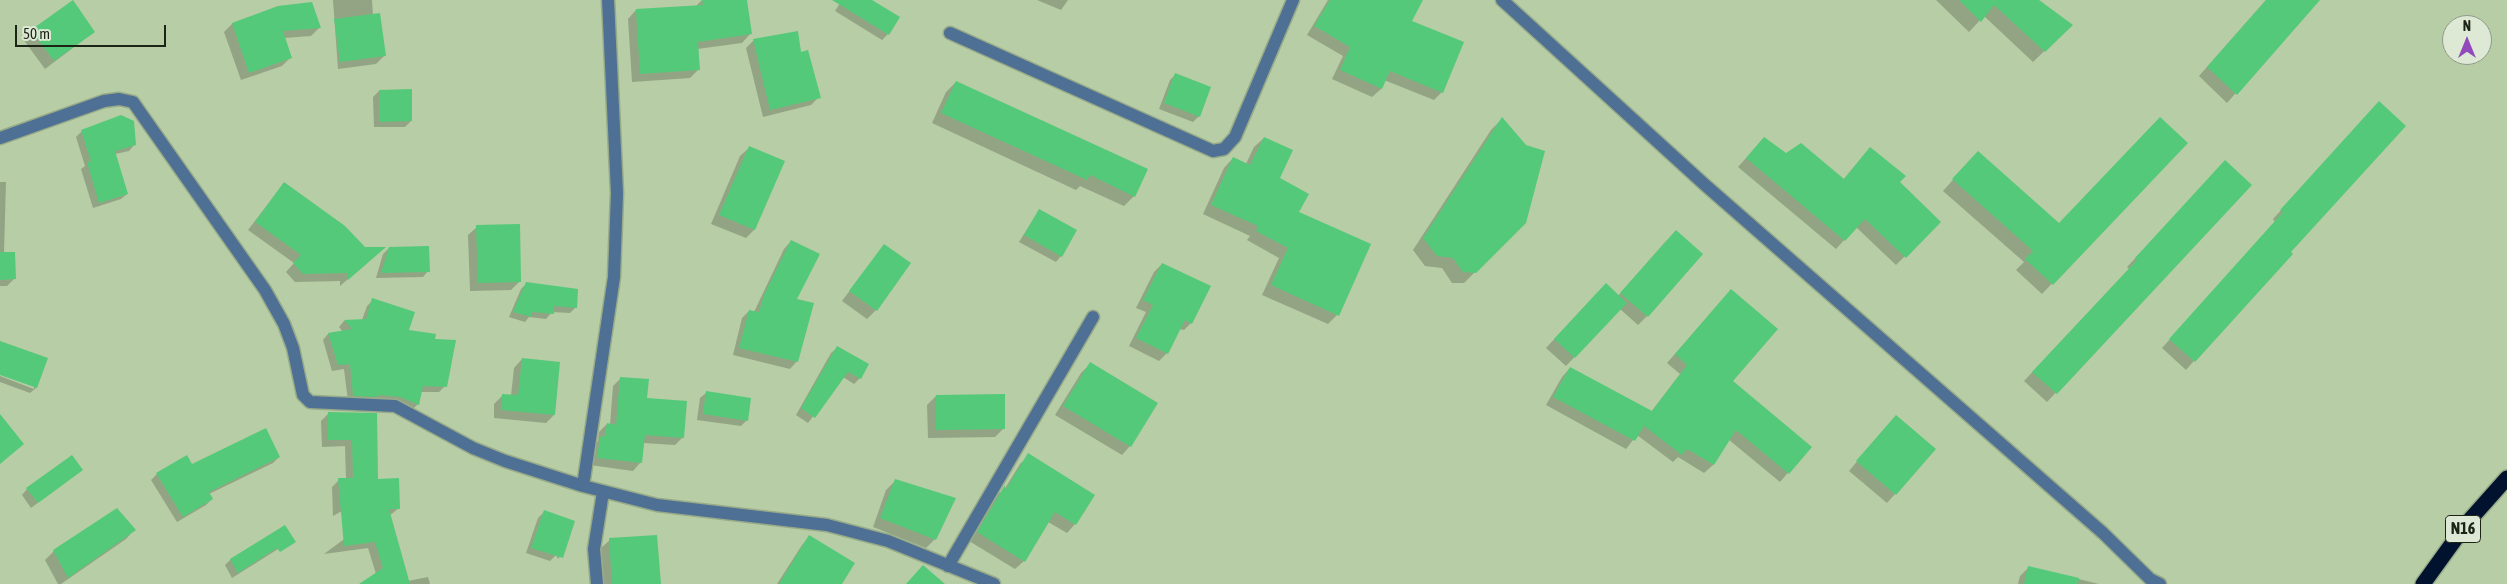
<!DOCTYPE html>
<style>
body{margin:0}
#map{position:relative;width:2507px;height:584px;overflow:hidden;background:#b7cda5;font-family:"Asap Condensed",sans-serif}
canvas{display:block}
.north{position:absolute;left:2442px;top:15px;width:50px;height:50px;box-sizing:border-box;background:#dee9d5;border:1px solid #909a88;border-radius:50%;rotate:0deg;font-size:14px;font-weight:700;line-height:20px;text-align:center;color:#1c2415}
.north::after{content:'';display:block;margin:auto;width:18px;height:22px;background:#9249bc;clip-path:polygon(50% 0,100% 100%,50% 72%,0 100%)}
.scale{position:absolute;left:15px;top:25px;width:151px;height:22px;box-sizing:border-box;border:2px solid #1c2415;border-top:0;padding-left:6px;font-size:15px;line-height:18px;white-space:nowrap;color:#1c2415;-webkit-text-stroke:4px #dee9d5;paint-order:stroke}
</style>
<div id="map">
<canvas width="2507" height="584"></canvas>
<div class="north">N</div>
<div class="scale">50 m</div>
</div>
<script>
const ctx = document.querySelector('canvas').getContext('2d');
ctx.lineJoin = 'round';
function paint(path, color) { ctx.fillStyle = color; ctx.fill(path, 'evenodd'); }
const toPath = rows => new Path2D(rows.map(r => 'M' + r).join(''));
function strokePath(path, color, width, dash) { ctx.strokeStyle = color; ctx.lineWidth = width; ctx.lineCap = dash ? 'butt' : 'round'; ctx.setLineDash(dash || []); ctx.stroke(path); }
function write(font, color, halo, rows, align = 'center') {
  ctx.font = font + ' "Asap Condensed",sans-serif'; ctx.lineWidth = 4.5; ctx.setLineDash([]); ctx.textBaseline = 'middle'; ctx.strokeStyle = halo; ctx.fillStyle = color; for (const [text, x, y, turn = 0] of rows) {
    ctx.save(); ctx.translate(x, y); ctx.rotate((+turn || 0) * Math.PI / 180); ctx.textAlign = isNaN(turn) ? turn : align; if (halo) ctx.strokeText(text, 0, 0); ctx.fillText(text, 0, 0); ctx.restore();
  }
}
paint(toPath([
 [333,0,372,0,373,15,384,56,376,64,338,69],
 [702,0,745,0,750,34,742,43,697,49,699,69,690,78,632,82,628,19,636,10,696,6],
 [842,0,869,0,888,34,882,40,835,11],
 [1037,0,1068,0,1061,10],
 [1328,0,1422,0,1411,22,1442,92,1434,100,1384,80,1381,89,1372,97,1332,79,1343,56,1307,35],
 [1936,0,2037,0,2071,25,2033,62,1984,16,1969,32],
 [2266,0,2318,0,2227,103,2199,76],
 [278,7,319,28,311,36,284,38,290,58,282,66,241,80,224,32,232,24],
 [32,31,94,32,45,69,23,39],
 [754,40,800,53,819,97,811,105,763,117,746,48],
 [1175,75,1199,116,1193,122,1159,109,1170,80],
 [956,82,1134,196,1124,206,1080,186,1076,190,932,123,946,92],
 [379,91,411,121,405,127,374,127,373,97],
 [2371,112,2289,252,2186,370,2162,348,2275,222,2273,219],
 [1502,119,1524,223,1464,283,1452,283,1442,268,1425,266,1413,250,1491,130],
 [82,131,134,145,129,151,115,154,127,194,121,199,93,208,81,169,85,166,76,137],
 [1264,138,1279,178,1298,212,1337,315,1328,324,1262,295,1279,258,1247,240,1250,236,1203,214,1224,168,1233,158,1246,164,1254,147],
 [2186,143,2042,294,2016,270,2024,262,1943,191,1968,163,2059,224],
 [1756,147,1786,155,1843,180,1870,148,1898,182,1939,222,1896,265,1856,227,1836,249,1738,167],
 [749,148,754,230,746,238,711,224,740,156],
 [2217,171,2250,185,2047,402,2024,381,2129,269,2127,267],
 [0,182,6,182,4,253,15,278,7,286,0,286],
 [284,183,364,249,376,255,340,286,340,281,295,282,286,272,294,263,248,230],
 [1039,210,1061,256,1056,262,1019,242],
 [477,227,520,281,511,290,470,291,468,235],
 [1667,240,1647,316,1638,325,1620,309,1566,366,1546,348,1597,293,1618,296],
 [791,241,797,361,790,369,733,355,742,318,749,311,754,312,784,249],
 [884,245,876,310,867,319,842,301],
 [389,248,428,271,423,277,376,278,383,254],
 [1162,264,1191,323,1184,330,1179,329,1167,353,1159,361,1129,346,1146,312,1136,308,1154,272],
 [527,283,576,307,570,313,552,312,546,319,529,317,525,322,509,317,521,289],
 [1723,299,1731,381,1810,447,1780,482,1728,439,1713,465,1704,473,1678,457,1673,462,1637,435,1626,449,1546,405,1562,377,1570,368,1651,412,1680,374,1667,363],
 [373,300,407,331,433,340,445,386,439,392,421,392,418,404,412,410,348,401,344,369,332,371,323,340,328,334,343,332,339,327,344,321,362,320,367,306],
 [0,342,46,359,36,388,30,393,0,382,0,376,34,389,34,386,0,373],
 [837,348,860,378,854,384,843,377,808,423,796,415,831,353],
 [522,359,554,415,546,423,494,418,494,404,502,396,511,396,514,368],
 [1090,364,1130,446,1122,455,1055,415,1081,373],
 [621,378,646,399,683,437,675,445,643,443,640,463,633,471,590,465,593,446,598,441,599,432,607,424,610,425,613,386],
 [706,393,747,420,741,426,697,420,700,398],
 [936,396,1004,428,995,437,928,438,927,405],
 [329,413,376,415,377,480,399,508,389,516,408,581,428,577,430,584,362,584,376,574,368,548,324,554,355,531,342,511,333,516,332,487,339,480,346,479,345,446,322,447,321,421],
 [1888,425,1895,494,1887,503,1849,471],
 [1029,455,1075,524,1067,533,1048,522,1024,561,1015,569,969,541,996,495,1004,490,1020,464],
 [279,457,273,463,209,494,212,499,206,505,177,522,151,480,157,474,192,466],
 [82,470,31,508,22,495,27,489],
 [895,481,935,539,926,548,873,527,886,490],
 [544,512,563,553,558,559,556,555,550,561,526,553,538,518],
 [134,530,126,539,61,584,58,584,45,560,54,551],
 [809,537,841,584,777,584,802,545],
 [610,540,659,584,604,584,601,548],
 [286,544,232,578,225,565,230,560],
 [2029,567,2099,584,2018,584,2020,576]
]), '#0003');
paint(toPath([
 [73,0,95,32,54,61,31,30],
 [702,0,747,0,752,34,698,42,700,70,640,74,636,9,703,5],
 [832,0,872,0,900,17,889,35],
 [1330,0,1423,0,1412,21,1464,42,1443,93,1390,71,1382,89,1340,70,1350,47,1314,26],
 [1959,0,2039,0,2073,25,2045,52,1994,5,1981,22],
 [2266,0,2320,0,2237,95,2207,67],
 [312,2,321,28,283,31,292,58,249,73,232,23,278,6],
 [380,13,386,56,340,62,334,19],
 [798,31,801,52,808,50,821,98,770,110,753,39],
 [1175,73,1211,87,1200,117,1164,103],
 [956,81,1148,169,1135,197,1090,175,1087,180,941,113],
 [412,89,412,121,379,122,379,90],
 [2379,101,2406,126,2291,252,2293,254,2195,362,2169,339,2283,212,2280,210],
 [121,115,134,121,136,145,115,151,128,194,99,203,87,162,91,161,81,130],
 [1502,117,1526,145,1545,151,1526,223,1476,273,1463,272,1453,258,1437,256,1423,238],
 [2160,117,2188,143,2053,285,2025,259,2033,251,1952,179,1978,151,2059,223],
 [1264,137,1293,150,1280,178,1309,194,1299,212,1371,244,1339,316,1271,285,1288,248,1256,231,1258,226,1211,205,1233,157,1250,165],
 [1764,137,1786,153,1801,143,1844,179,1870,147,1906,176,1900,182,1941,222,1906,258,1865,219,1845,241,1746,158],
 [749,146,785,161,755,230,719,215],
 [2225,160,2252,185,2057,394,2032,372,2137,260,2135,258],
 [284,182,345,226,365,247,386,247,348,280,348,273,303,274,293,263,301,255,255,222],
 [1039,209,1077,230,1062,257,1024,235],
 [520,224,521,282,478,283,476,225],
 [1676,230,1703,254,1648,317,1620,293],
 [791,240,820,254,797,299,814,303,798,362,739,348,749,310,759,312,764,295],
 [884,244,911,263,877,311,849,291],
 [429,246,430,272,381,273,389,247],
 [0,252,15,252,16,279,0,280],
 [1162,263,1211,286,1192,324,1185,320,1168,354,1136,338,1153,305,1143,300],
 [526,282,578,289,577,308,554,306,554,314,532,312,532,317,513,312],
 [1606,283,1627,303,1575,358,1554,339],
 [1731,289,1778,329,1733,381,1812,447,1789,474,1736,430,1714,465,1687,449,1682,455,1644,426,1635,441,1553,397,1570,367,1652,411,1687,365,1675,354],
 [372,298,415,312,409,330,436,334,435,339,456,340,447,387,423,386,419,405,400,397,377,395,377,397,353,396,350,364,338,365,328,333,352,329,344,320,366,319],
 [0,341,48,358,37,388,0,375],
 [837,346,869,364,861,379,848,372,815,418,801,408],
 [522,358,560,362,555,415,501,410,502,394,518,395],
 [1090,362,1158,403,1131,447,1063,406],
 [620,377,649,379,647,398,687,401,684,438,645,435,642,463,597,458,600,437,605,436,607,423,616,425],
 [706,391,751,398,748,421,703,414],
 [1005,394,1005,429,936,430,936,395],
 [328,412,377,413,378,479,399,478,400,509,389,509,410,584,359,584,383,568,375,542,344,546,338,478,353,478,352,440,328,440],
 [0,414,24,444,0,464],
 [1896,415,1936,449,1896,495,1856,461],
 [266,428,280,457,209,492,213,499,183,517,156,473,187,455,192,464],
 [1028,453,1095,495,1076,525,1055,512,1025,562,977,532,1005,485,1005,491],
 [72,455,83,470,38,503,26,488],
 [895,479,956,498,936,540,880,518],
 [117,508,136,530,68,578,53,550],
 [544,510,575,521,563,558,531,548],
 [285,525,296,542,280,552,277,548,238,573,230,559],
 [657,535,661,584,612,584,609,538],
 [809,535,855,563,842,584,779,584],
 [923,565,945,584,906,584],
 [2028,566,2079,578,2078,584,2024,584]
]), '#53c979');
const minor = toPath([
 [1502,0,1704,184,2103,533,2150,579,2160,584],
 [950,33,1213,151,1224,149,1235,137,1293,0],
 [0,138,104,101,119,99,133,102,265,290,284,324,293,348,303,395,310,402,395,406,473,448,505,461,583,486,657,505,827,525,888,541,994,584],
 [583,486,614,277,617,193,608,0],
 [948,566,1093,317],
 [597,584,594,549,603,492]
]);
const highway = toPath([
 [2423,584,2467,523,2507,478]
]);
strokePath(minor, '#98ab88', 15);
strokePath(highway, '#98ab88', 18);
strokePath(minor, '#4e7095', 12);
strokePath(highway, '#00122d', 15);
for (const [x, y, w] of [
 [2463,529,35]
]) { const box = new Path2D(); box.roundRect(x - w / 2, y - 13.5, w, 27, 4); ctx.fillStyle = '#dee9d5'; ctx.fill(box); strokePath(box, '#1c2415', 1); }
write('bold 16px', '#1c2415', null, [
 ["N16",2463,529]
]);
</script>
